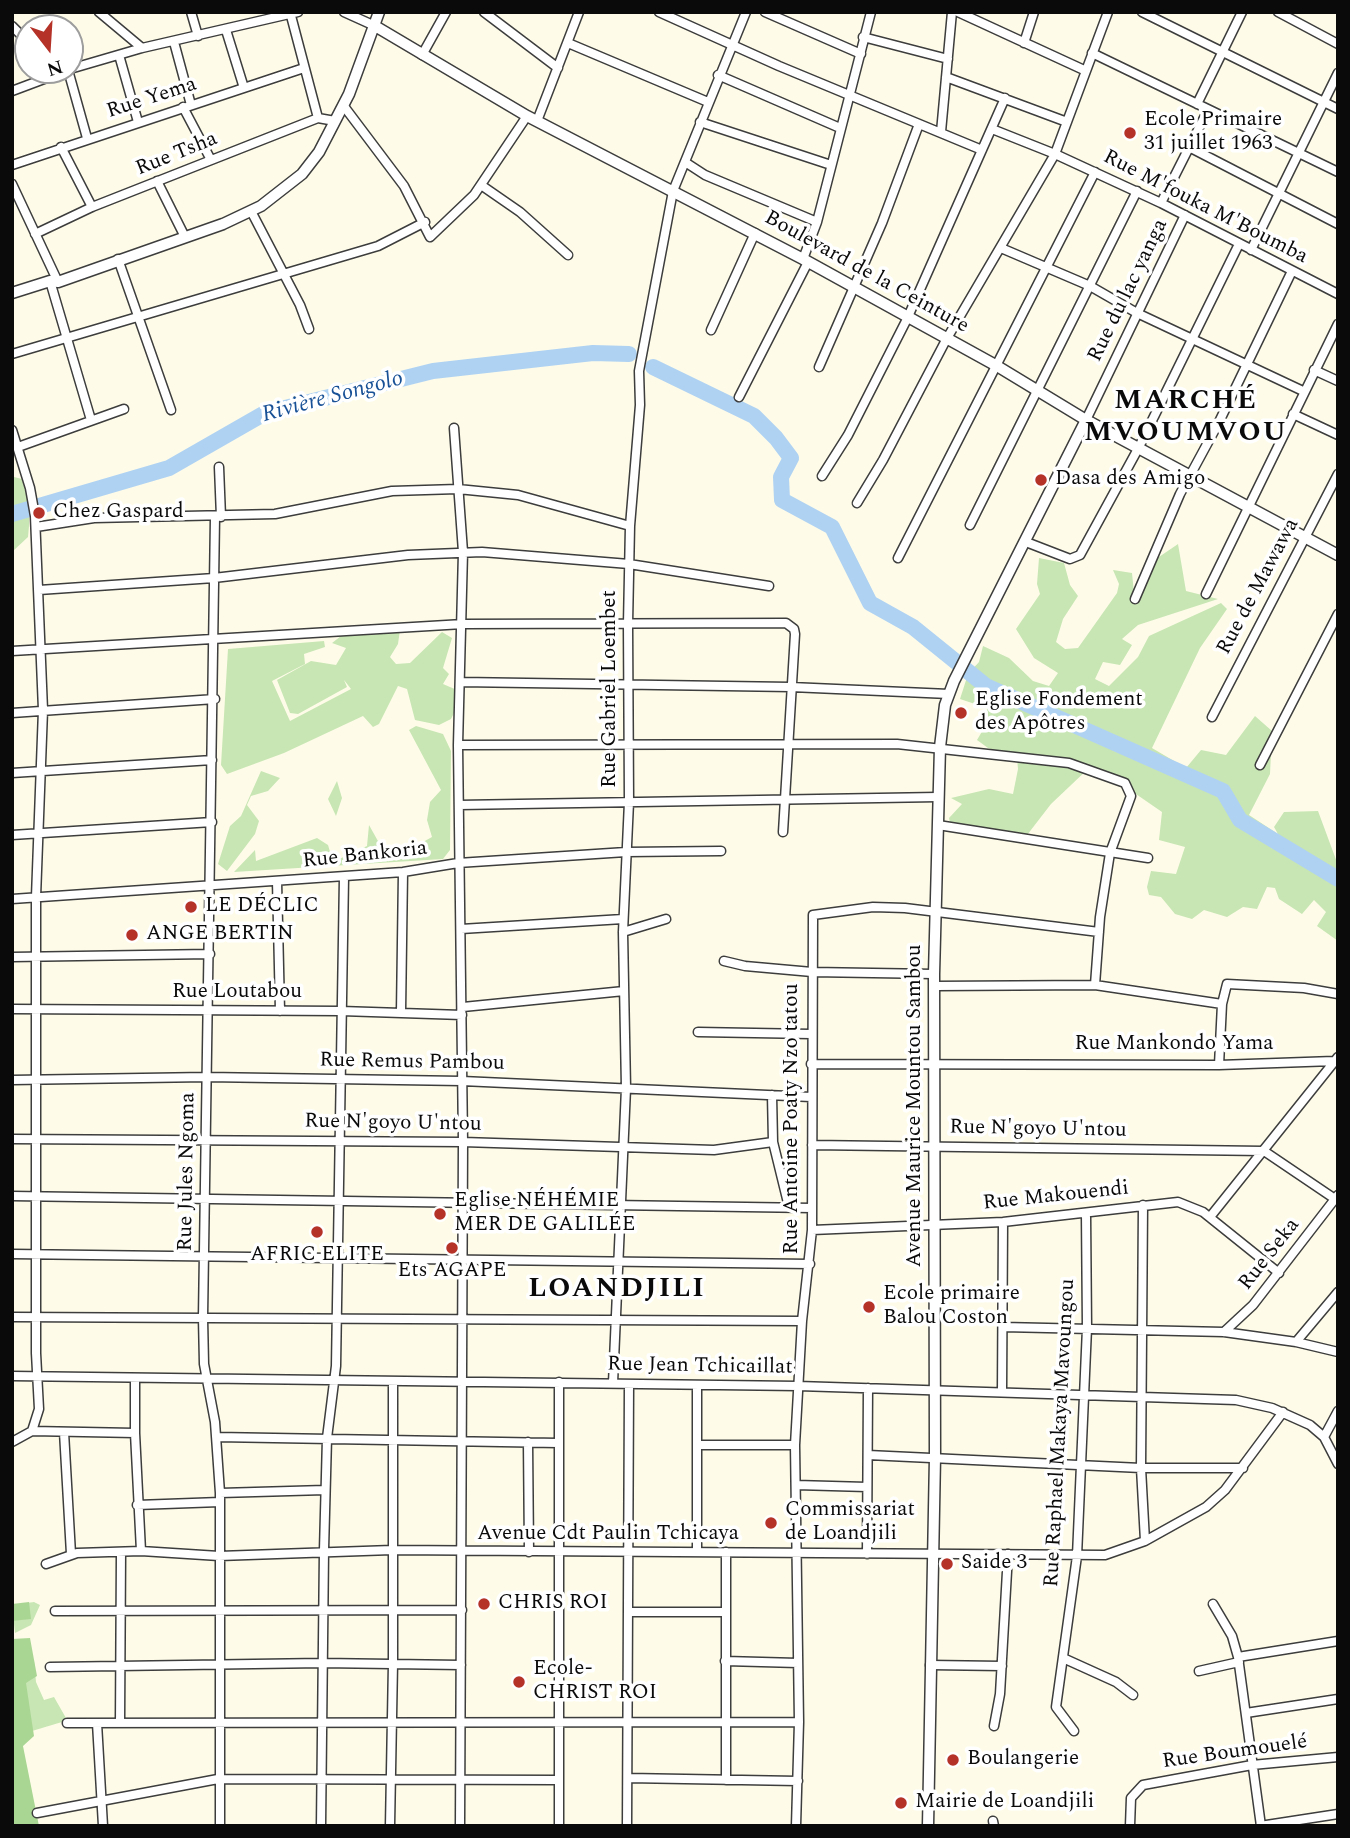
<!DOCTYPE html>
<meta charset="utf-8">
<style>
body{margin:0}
#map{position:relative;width:1350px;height:1838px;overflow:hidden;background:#fefce8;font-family:Spectral,serif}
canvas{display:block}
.frame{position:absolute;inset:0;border:14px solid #0a0a0a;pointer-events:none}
.north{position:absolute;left:14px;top:14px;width:70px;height:70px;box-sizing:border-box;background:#fff;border:2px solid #9d9d9d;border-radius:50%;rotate:163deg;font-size:19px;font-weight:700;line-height:28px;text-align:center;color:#0a0a0a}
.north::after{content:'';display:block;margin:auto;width:24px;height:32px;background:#b43228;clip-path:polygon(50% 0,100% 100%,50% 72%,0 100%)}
</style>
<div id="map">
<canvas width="1350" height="1838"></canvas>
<div class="frame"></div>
<div class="north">N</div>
</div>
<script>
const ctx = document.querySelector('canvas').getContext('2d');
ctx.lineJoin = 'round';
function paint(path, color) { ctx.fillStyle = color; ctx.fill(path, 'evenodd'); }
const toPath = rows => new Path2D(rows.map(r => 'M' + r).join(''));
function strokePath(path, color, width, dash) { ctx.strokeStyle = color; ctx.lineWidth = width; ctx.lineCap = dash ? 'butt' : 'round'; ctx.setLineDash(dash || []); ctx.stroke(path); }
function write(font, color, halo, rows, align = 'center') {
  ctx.font = font + ' Spectral,serif'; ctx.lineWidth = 7; ctx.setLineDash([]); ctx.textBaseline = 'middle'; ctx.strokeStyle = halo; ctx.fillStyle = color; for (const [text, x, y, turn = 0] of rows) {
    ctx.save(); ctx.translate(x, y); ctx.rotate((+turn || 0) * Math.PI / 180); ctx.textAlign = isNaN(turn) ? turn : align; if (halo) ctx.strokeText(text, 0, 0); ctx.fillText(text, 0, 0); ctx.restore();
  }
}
paint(toPath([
 [14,477,22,479,29,505,29,526,28,537,12,552],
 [1178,544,1186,591,1218,599,1138,625,1122,639,1132,645,1120,665,1103,662,1095,679,1109,686,1138,657,1149,636,1221,603,1227,609,1200,648,1152,748,1186,768,1201,750,1226,755,1255,716,1272,731,1270,774,1249,815,1278,834,1274,827,1284,812,1318,811,1338,865,1338,941,1317,926,1326,912,1314,900,1302,914,1279,899,1275,888,1267,887,1257,909,1243,907,1227,917,1204,910,1192,919,1175,914,1161,897,1149,895,1147,887,1151,871,1176,874,1185,847,1159,840,1162,812,1133,792,1130,781,1089,768,1051,804,1024,839,951,828,949,818,962,804,951,798,989,789,1013,794,1018,769,1017,758,988,748,977,740,987,723,987,708,960,699,968,674,979,662,983,646,1009,658,1033,681,1049,686,1058,673,1034,658,1016,629,1040,594,1037,584,1039,558,1064,563,1070,585,1078,596,1063,619,1056,642,1065,649,1078,648,1117,593,1119,584,1113,570,1132,573,1134,593,1156,559],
 [400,630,398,644,390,657,396,664,410,663,442,632,452,638,443,668,449,674,443,684,464,693,451,719,439,725,415,720,407,689,398,686,379,724,373,727,363,716,284,753,227,774,221,765,228,649,324,641,325,647,304,654,305,664,272,681,290,721,351,689,344,680,347,687,298,714,290,713,277,680,311,661,336,665,346,648,332,643,341,636],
 [416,726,443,734,451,751,450,850,443,859,234,872,255,850,256,861,317,838,328,845,333,862,367,846,369,825,383,850,412,848,432,837,427,820,430,802,441,790,409,730],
 [261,771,280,778,268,791,251,796,247,805,259,821,255,834,227,871,218,864,230,826,241,816],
 [337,781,342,798,336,816,328,799],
 [34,1602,40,1605,31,1625,15,1633,12,1605],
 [12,1640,34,1660,36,1682,44,1700,54,1697,66,1718,62,1722,12,1737]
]), '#c8e6b4');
paint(toPath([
 [29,1602,31,1619,12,1621,12,1604],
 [30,1638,37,1676,26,1683,34,1736,23,1746,39,1826,12,1826,12,1639]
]), '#aad694');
strokePath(toPath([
 [653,367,754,416,776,438,791,458,781,477,782,500,832,527,870,603,913,627,986,686,1223,791,1240,820,1338,879],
 [12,514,169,468,265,413,433,371,593,353,629,354]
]), '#afd2f3', 16);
const minor = toPath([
 [99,12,142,48],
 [191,12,198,36],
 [290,12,318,118],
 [344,12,375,26],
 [484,12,558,68],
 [659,12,779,66,982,150],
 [765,12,861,54],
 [958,12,1084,70],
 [1142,12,1338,109],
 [1278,12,1338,44],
 [12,26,28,42],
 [226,30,244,88],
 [863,37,948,59],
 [174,42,191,105],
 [568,43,708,102],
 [1024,43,1034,12],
 [1092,53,1338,172],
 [119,55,138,122],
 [422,55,446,12],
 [70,69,142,48,298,12],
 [68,70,87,138],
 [718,75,840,128],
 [946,77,1067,122],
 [12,91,68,70],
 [1197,104,1242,12],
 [343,105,404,186,430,237,474,195,527,116],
 [183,107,211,160],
 [537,121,579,12],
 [700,122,831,165],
 [992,129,1055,154,1161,203,1338,294],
 [941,132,952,12],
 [61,147,92,207],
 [1189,147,1338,224],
 [685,162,705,175,817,222],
 [12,165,304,68],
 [157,181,185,237],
 [12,184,58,282],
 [481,185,520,212,568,255],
 [1161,203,1208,110],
 [251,211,300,305,309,329],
 [35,234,92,207,318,118,335,121],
 [1001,248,1090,286,1137,313,1303,391],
 [1251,250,1338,73],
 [118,259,171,410],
 [803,259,817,222,871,12],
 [50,281,91,420],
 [711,330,755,233],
 [12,354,378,246,425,222],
 [819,367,882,223,919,124],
 [1314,370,1338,381],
 [739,397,808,262],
 [1293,414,1338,435],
 [1086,420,1185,215],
 [454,428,463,552,458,745,463,1142,460,1826],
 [12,430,30,488,35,516,43,710,36,897,36,1353,39,1409,32,1431],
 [18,447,124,409],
 [219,467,221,517],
 [822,476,848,435,907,319,1005,98],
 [857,503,883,460,946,340,1055,154,1108,12],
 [215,517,203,1318,204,1364,215,1422,220,1493,220,1826],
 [970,525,1137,191],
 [36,527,94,518,275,514,392,491,458,489,518,495,630,526],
 [1026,542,1070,559,1080,555,1139,447,1239,244],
 [898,558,1095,172],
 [39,590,214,578,408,555,482,552,629,564,769,586],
 [1206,594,1338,324],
 [1135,599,1180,494,1219,422,1292,271],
 [12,651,463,624,786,623,794,629,795,634,783,832],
 [461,682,791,687,949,694],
 [12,713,215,699],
 [1212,717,1338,474],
 [458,745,897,744,1069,763,1125,783,1131,796,1110,853,1100,917,1095,985],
 [1260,765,1338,614],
 [12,773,212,760],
 [459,805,938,797],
 [938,825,1148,858],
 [12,835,212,822],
 [277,881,280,1011],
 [12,899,403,872,458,863,626,852,721,851],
 [461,929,623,919],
 [623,932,666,919],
 [12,957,210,954],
 [724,961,745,966,812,972,934,974],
 [935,986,1095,985,1222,1004],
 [463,1007,624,991],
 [12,1009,341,1011,462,1015],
 [401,1012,403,872],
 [698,1032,811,1034],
 [811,1064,1219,1065,1334,1061],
 [1219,1065,1222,1004,1227,984,1304,988,1338,994],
 [12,1080,207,1077,462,1081,811,1097],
 [772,1095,773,1142,789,1207],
 [12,1139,463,1142,714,1150,773,1142],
 [812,1145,1264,1151],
 [1264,1151,1338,1201],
 [12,1196,812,1208],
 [1143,1205,1141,1468,1145,1541],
 [1210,1217,1338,1057],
 [812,1230,1003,1222,1178,1202,1203,1212,1279,1273],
 [12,1254,810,1264],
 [12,1317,802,1321],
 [1003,1327,1224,1332,1296,1342,1338,1352],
 [1224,1332,1253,1305,1338,1195],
 [1296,1342,1338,1292],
 [12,1376,798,1386,1236,1400,1272,1408,1310,1425,1324,1437,1338,1464],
 [135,1378,135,1433,141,1551],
 [559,1382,559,1826],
 [613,1383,626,1088,623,932,629,802,628,624,630,526,640,405,639,371,673,191,746,12],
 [697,1385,697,1552],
 [1002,1392,1003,1222],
 [32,1431,135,1433],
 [64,1432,71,1554],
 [217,1437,558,1443],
 [1324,1437,1338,1411],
 [12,1442,32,1431],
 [528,1442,529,1552],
 [697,1445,795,1445],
 [868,1455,1141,1468,1243,1468],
 [796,1485,867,1487],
 [220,1493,325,1490],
 [137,1505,220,1502],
 [867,1554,868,1388],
 [46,1564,77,1553,141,1551,219,1556,392,1550,1105,1555,1145,1541,1206,1507,1225,1490,1283,1412],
 [1213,1604,1232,1636,1238,1657,1261,1826],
 [55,1611,462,1610],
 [628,1612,726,1612],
 [1238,1657,1338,1641],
 [1063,1658,1116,1682,1133,1695],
 [725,1661,798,1663],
 [930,1665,1002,1666],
 [50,1667,322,1663,461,1665],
 [1199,1671,1239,1662],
 [1246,1713,1338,1699],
 [67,1723,799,1722],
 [97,1723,103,1826],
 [120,1723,121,1552],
 [994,1726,1000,1694,1008,1554],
 [1074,1731,1056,1707,1077,1556,1087,1328,1086,1214],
 [628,1778,798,1781],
 [726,1780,726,1552],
 [37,1813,218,1779,558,1780],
 [993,1821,994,1826],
 [321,1826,324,1550,327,1438,336,1366,344,877],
 [390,1826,393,1663,393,1381],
 [627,1826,629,1384],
 [796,1826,799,1722,795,1445,802,1321,812,1230,813,915,873,907,905,908,1099,932],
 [1130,1826,1131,1798,1143,1785,1252,1765,1338,1757],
 [1260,1826,1338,1814]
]);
const tertiary = toPath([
 [375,26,527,116,803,259,997,366,1086,420,1338,555],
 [12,293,50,281,58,282,223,224,261,206,302,174,319,152,349,94,379,12],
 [928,1826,935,1457,934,974,940,747,945,705,954,681,1086,420]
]);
strokePath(minor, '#3d3d3d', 11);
strokePath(tertiary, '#3d3d3d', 13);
strokePath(minor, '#fff', 8);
strokePath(tertiary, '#fff', 10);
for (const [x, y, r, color] of [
 [1130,133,7,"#b43228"],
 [1041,480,7,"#b43228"],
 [39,513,7,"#b43228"],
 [961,713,7,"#b43228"],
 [191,907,7,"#b43228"],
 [132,935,7,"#b43228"],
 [440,1214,7,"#b43228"],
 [317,1232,7,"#b43228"],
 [452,1248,7,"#b43228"],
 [869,1307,7,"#b43228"],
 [771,1523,7,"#b43228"],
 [947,1564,7,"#b43228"],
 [484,1604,7,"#b43228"],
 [519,1682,7,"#b43228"],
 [953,1760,7,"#b43228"],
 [901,1803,7,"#b43228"]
]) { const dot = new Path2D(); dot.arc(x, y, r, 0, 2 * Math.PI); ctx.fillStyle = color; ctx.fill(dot); strokePath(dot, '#fff', 2.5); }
write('21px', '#0a0a0a', '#fff', [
 ["Rue Yema",152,99,-18],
 ["Rue Tsha",177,155,-22],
 ["Rue M'fouka M'Boumba",1205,208,27],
 ["Boulevard de la Ceinture",866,273,29],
 ["Rue du lac yanga",1129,291,-64],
 ["Rue de Mawawa",1259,587,-62],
 ["Rue Gabriel Loembet",611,689,-90],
 ["Rue Bankoria",365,856,-6],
 ["Rue Loutabou",237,993],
 ["Rue Mankondo Yama",1174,1045],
 ["Rue Remus Pambou",412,1063,1],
 ["Avenue Maurice Mountou Sambou",916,1106,-90],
 ["Rue Antoine Poaty Nzo tatou",793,1119,-90],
 ["Rue N'goyo U'ntou",393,1124,1],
 ["Rue N'goyo U'ntou",1038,1130,1],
 ["Rue Jules Ngoma",188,1172,-89],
 ["Rue Makouendi",1056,1197,-6],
 ["Rue Seka",1270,1255,-52],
 ["Rue Jean Tchicaillat",700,1367,1],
 ["Rue Raphael Makaya Mavoungou",1061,1433,-87],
 ["Avenue Cdt Paulin Tchicaya",608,1535],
 ["Rue Boumouelé",1235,1753,-8]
]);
write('21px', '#0a0a0a', '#fff', [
 ["Ecole Primaire",1144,121],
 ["31 juillet 1963",1144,145],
 ["Dasa des Amigo",1055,480],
 ["Chez Gaspard",53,513],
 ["Eglise Fondement",975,701],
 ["des Apôtres",975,725],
 ["LE DÉCLIC",205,907],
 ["ANGE BERTIN",146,935],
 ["Eglise NÉHÉMIE",454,1202],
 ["MER DE GALILÉE",454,1226],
 ["AFRIC ELITE",317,1256,"center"],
 ["Ets AGAPE",452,1272,"center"],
 ["Ecole primaire",883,1295],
 ["Balou Coston",883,1319],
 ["Commissariat",785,1511],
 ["de Loandjili",785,1535],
 ["Saide 3",961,1564],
 ["CHRIS ROI",498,1604],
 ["Ecole-",533,1670],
 ["CHRIST ROI",533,1694],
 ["Boulangerie",967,1760],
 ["Mairie de Loandjili",915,1803]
], 'left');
write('italic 23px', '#195196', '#fff', [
 ["Rivière Songolo",333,398,-15]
]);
ctx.letterSpacing = '2px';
write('bold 28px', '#0a0a0a', '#fff', [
 ["MARCHÉ",1186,403],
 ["MVOUMVOU",1186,435],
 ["LOANDJILI",617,1291]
]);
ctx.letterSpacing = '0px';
</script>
